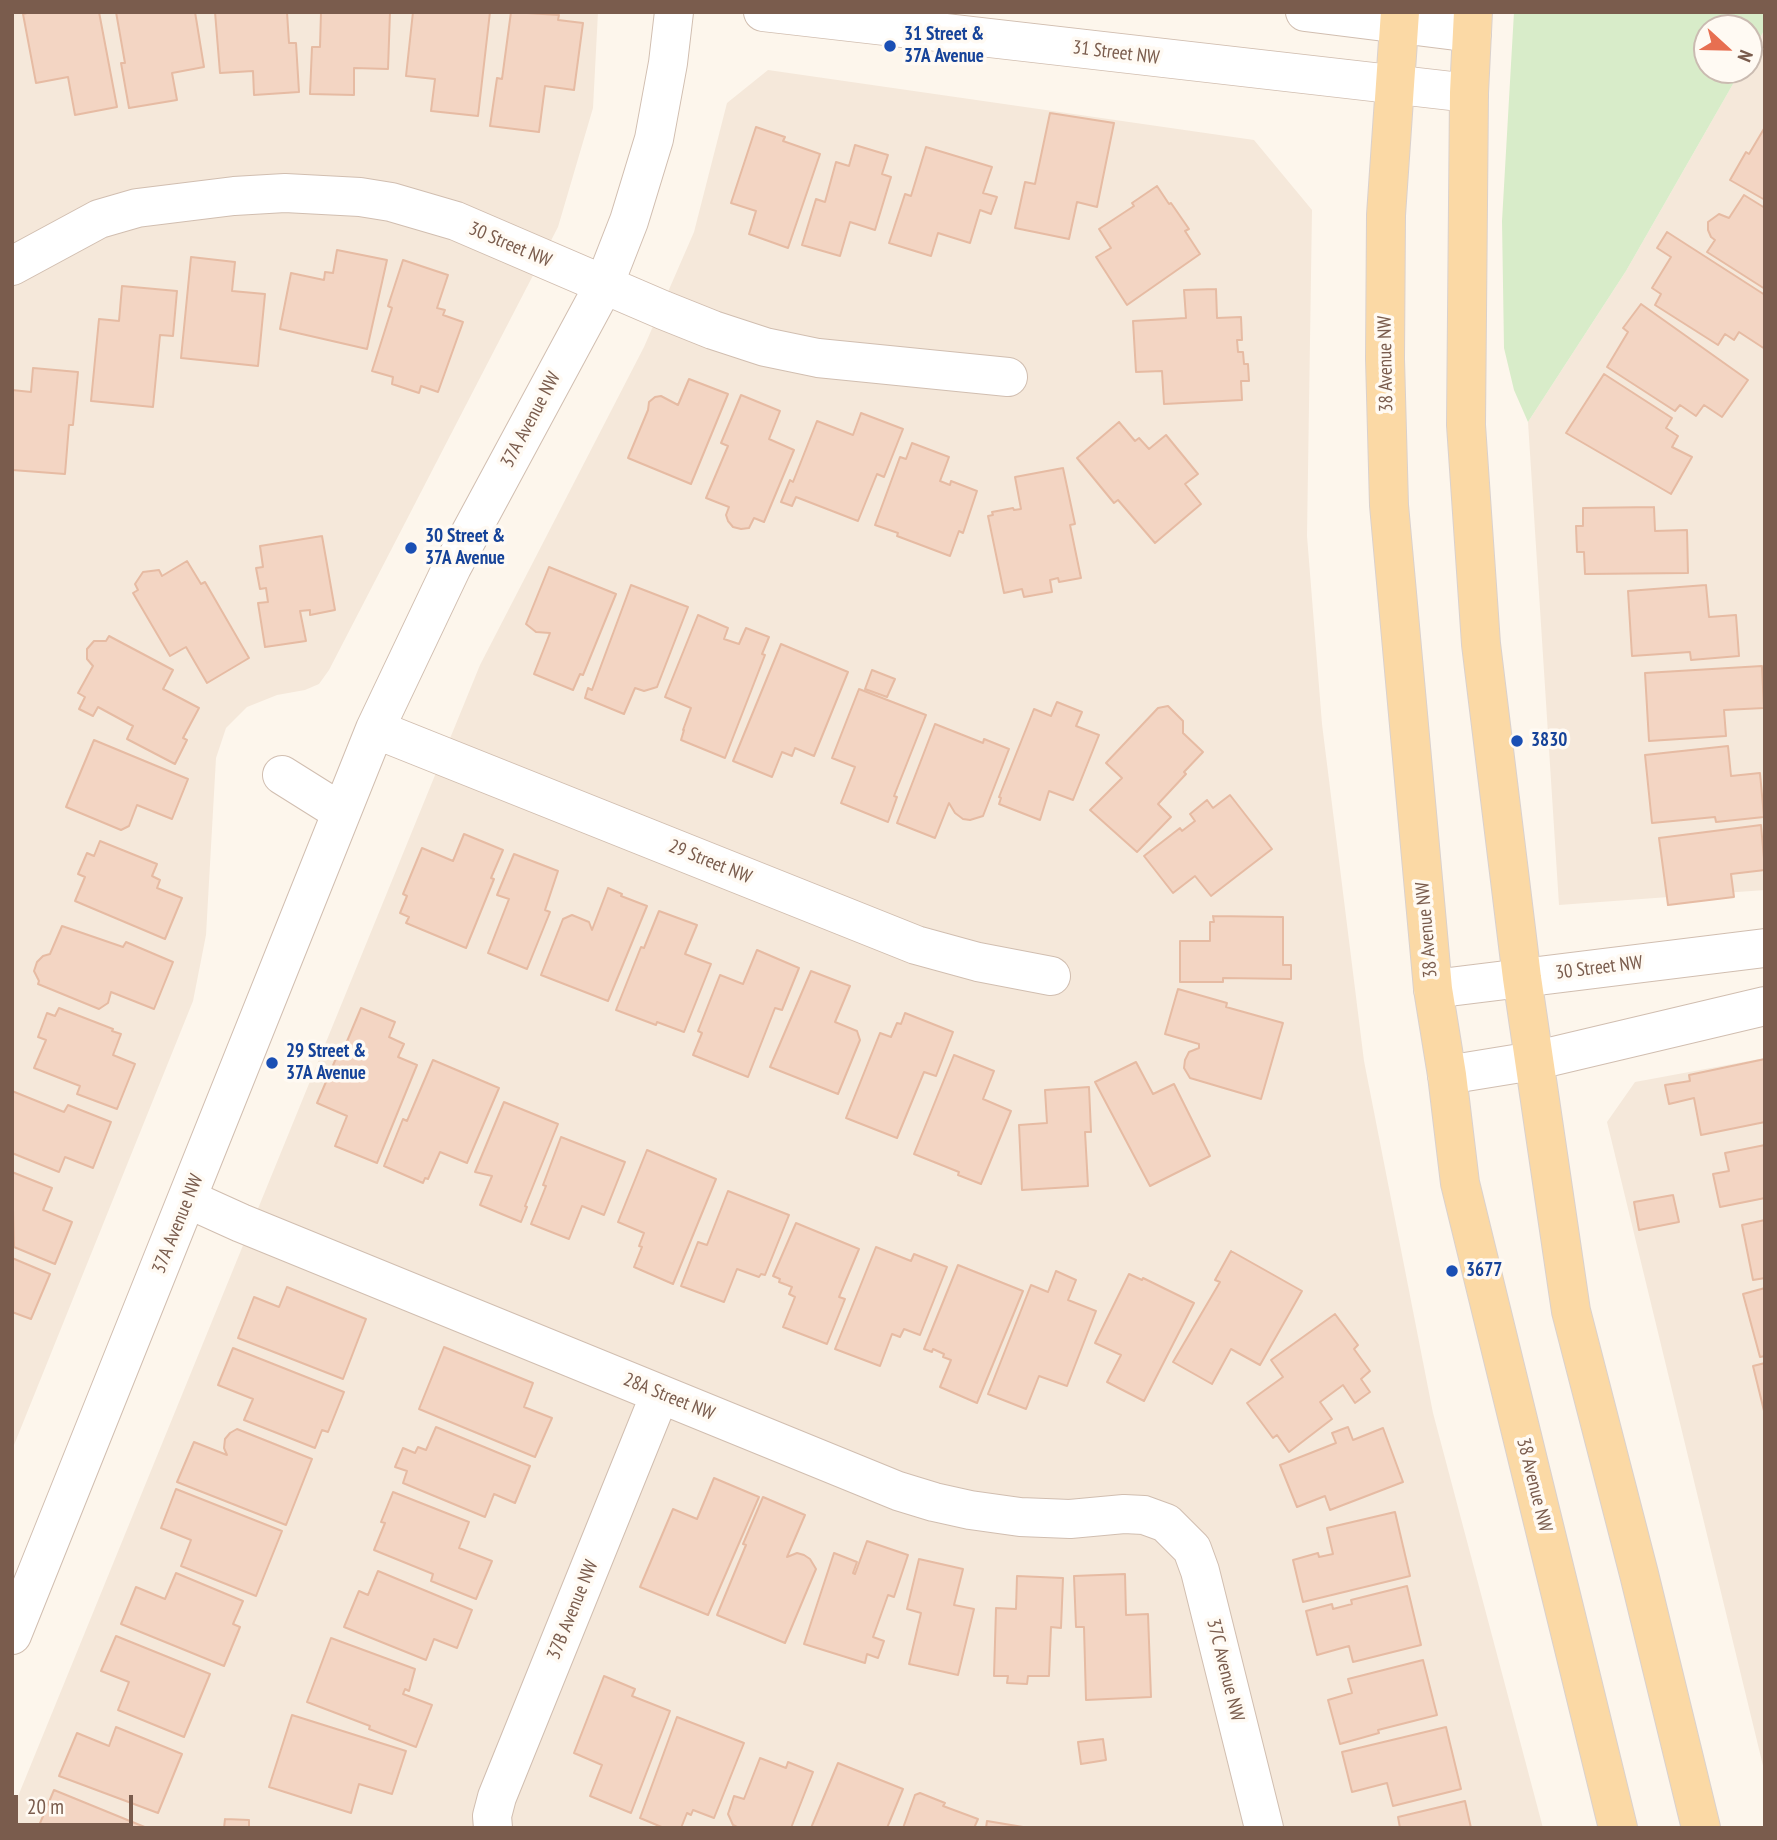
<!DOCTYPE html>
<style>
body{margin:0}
#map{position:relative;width:1777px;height:1840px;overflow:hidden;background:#fdf6ec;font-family:"PT Sans Narrow",sans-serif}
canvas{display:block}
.frame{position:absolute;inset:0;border:14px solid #7a5c4d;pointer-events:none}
.north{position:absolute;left:1693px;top:14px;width:70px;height:70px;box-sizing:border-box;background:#fffaf3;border:2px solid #cabbb1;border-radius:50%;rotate:112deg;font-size:19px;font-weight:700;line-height:28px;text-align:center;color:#7a5c4d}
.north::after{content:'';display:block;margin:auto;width:24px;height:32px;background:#e76f51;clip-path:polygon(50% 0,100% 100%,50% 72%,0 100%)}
.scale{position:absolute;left:14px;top:1795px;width:119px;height:32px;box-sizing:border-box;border:4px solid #7a5c4d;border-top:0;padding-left:9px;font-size:21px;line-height:24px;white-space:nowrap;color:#7a5c4d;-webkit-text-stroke:5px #fffaf3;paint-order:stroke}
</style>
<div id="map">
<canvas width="1777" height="1840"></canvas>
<div class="frame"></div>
<div class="north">N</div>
<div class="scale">20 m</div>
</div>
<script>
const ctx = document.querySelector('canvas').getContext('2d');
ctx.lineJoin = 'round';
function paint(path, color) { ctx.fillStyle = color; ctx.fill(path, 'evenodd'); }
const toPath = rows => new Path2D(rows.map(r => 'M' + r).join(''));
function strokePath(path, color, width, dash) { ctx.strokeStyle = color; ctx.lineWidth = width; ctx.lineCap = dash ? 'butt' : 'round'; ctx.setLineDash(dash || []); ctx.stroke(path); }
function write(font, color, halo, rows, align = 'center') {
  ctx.font = font + ' "PT Sans Narrow",sans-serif'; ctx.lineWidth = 7; ctx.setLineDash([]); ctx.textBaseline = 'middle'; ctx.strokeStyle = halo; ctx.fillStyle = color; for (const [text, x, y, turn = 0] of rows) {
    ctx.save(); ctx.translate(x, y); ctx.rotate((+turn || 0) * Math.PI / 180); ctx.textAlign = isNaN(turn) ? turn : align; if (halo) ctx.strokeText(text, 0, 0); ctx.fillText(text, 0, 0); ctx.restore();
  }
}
paint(toPath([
 [12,12,598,12,593,108,558,227,329,670,319,684,305,690,277,695,247,707,226,728,216,758,206,935,193,1001,12,1450],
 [1765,29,1765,890,1559,905,1528,422,1626,271,1741,70,1749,70,1749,56],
 [768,70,1254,140,1312,210,1307,536,1322,724,1364,1061,1433,1413,1543,1828,12,1828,12,1811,480,665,644,347,694,232,727,103],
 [1765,1058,1765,1774,1607,1122,1635,1082]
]), '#f5e8da');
paint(toPath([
 [1514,12,1765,12,1765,29,1749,56,1749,28,1707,28,1707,70,1741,70,1626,271,1528,422,1514,390,1504,348,1502,221]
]), '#d8ecc9');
const building = toPath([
 [31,12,99,12,117,107,75,115,68,77,36,83,23,14,31,12],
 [116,12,195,12,204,67,172,73,177,100,129,108,121,63,125,63,116,12],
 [215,12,287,12,289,43,296,43,299,92,254,95,253,71,220,73,215,12],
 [321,12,390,12,388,69,354,68,354,95,310,94,312,47,320,47,321,12],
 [413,12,490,12,478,116,431,111,435,79,406,76,413,12],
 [511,12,559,15,558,20,583,23,574,90,545,86,539,132,490,126,497,78,502,79,511,12],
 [1050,113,1114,123,1097,207,1077,202,1069,239,1015,228,1025,182,1035,184,1050,113],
 [756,127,785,137,783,141,820,154,788,248,749,234,756,211,731,203,756,127],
 [1765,127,1765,200,1730,180,1746,152,1749,154,1765,127],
 [855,145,888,155,882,174,891,177,875,230,850,222,840,256,802,245,816,199,825,202,836,162,849,166,855,145],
 [926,147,992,167,983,193,997,197,991,214,980,210,970,243,938,233,931,256,889,243,905,194,911,196,926,147],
 [1157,186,1169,204,1171,203,1189,229,1185,231,1200,254,1127,305,1096,257,1111,248,1099,229,1134,206,1132,203,1157,186],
 [1744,195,1765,208,1765,289,1707,252,1715,240,1711,237,1708,230,1708,222,1719,214,1729,218,1744,195],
 [1667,232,1765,295,1765,349,1739,332,1734,340,1725,334,1718,345,1655,305,1661,294,1652,288,1671,257,1657,248,1667,232],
 [337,250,387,260,367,349,280,329,291,273,324,280,325,272,333,273,337,250],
 [191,257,235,262,232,291,265,294,258,366,181,358,191,257],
 [403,260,448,275,437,308,445,310,443,315,463,322,438,392,421,386,419,393,392,384,393,377,372,371,392,308,388,306,403,260],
 [122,286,177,291,173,336,160,335,153,407,91,401,99,319,119,321,122,286],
 [1216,289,1217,318,1241,317,1242,340,1237,340,1238,352,1243,352,1244,364,1248,364,1249,381,1241,381,1242,400,1164,404,1162,371,1136,372,1133,321,1186,318,1184,290,1216,289],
 [1641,304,1748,380,1722,417,1704,405,1696,416,1680,405,1675,411,1607,367,1628,332,1623,328,1641,304],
 [33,368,78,372,73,425,69,425,65,474,12,470,12,390,31,392,33,368],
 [1604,374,1672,418,1666,428,1678,436,1672,447,1692,457,1671,494,1566,433,1604,374],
 [689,379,728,394,691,484,628,458,648,410,649,402,655,397,661,396,678,405,689,379],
 [741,395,780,411,769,439,794,450,764,522,754,518,749,528,741,529,733,527,728,521,726,515,729,507,706,498,728,446,721,443,741,395],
 [861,413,903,429,884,477,877,474,858,521,796,497,792,506,781,502,790,480,793,482,817,421,853,435,861,413],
 [1119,422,1135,441,1139,438,1149,449,1166,435,1198,474,1185,484,1201,504,1155,543,1118,500,1114,503,1077,458,1119,422],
 [912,443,949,457,940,481,950,485,951,481,977,491,963,533,959,531,950,556,897,536,898,533,875,525,900,457,906,459,912,443],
 [1063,468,1075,524,1070,525,1081,578,1059,582,1058,578,1050,580,1052,592,1024,597,1022,589,1004,593,988,516,993,515,992,512,1013,508,1014,510,1021,509,1015,477,1063,468],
 [1654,507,1655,531,1687,530,1688,573,1585,574,1584,552,1577,552,1576,526,1583,526,1583,508,1654,507],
 [322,536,335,610,310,615,310,610,300,611,306,641,265,647,258,603,268,602,266,588,260,589,256,568,263,567,260,546,322,536],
 [187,561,201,584,205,582,249,658,207,683,186,647,170,656,133,593,138,590,135,584,143,572,159,570,162,576,187,561],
 [549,567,616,594,583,675,580,674,573,690,534,674,550,633,536,632,526,624,549,567],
 [631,585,688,607,657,687,644,691,635,688,624,714,585,698,588,688,592,690,631,585],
 [1706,585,1709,617,1736,615,1739,656,1691,660,1690,652,1632,656,1628,591,1706,585],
 [698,615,728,628,724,639,739,644,746,628,769,637,762,654,765,655,725,758,681,740,684,730,683,730,691,708,665,697,698,615],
 [109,636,173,670,163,689,199,708,183,738,187,740,175,764,127,739,133,726,98,707,93,716,79,709,85,697,78,693,93,666,87,659,87,649,94,641,106,641,109,636],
 [781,644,848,672,814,756,795,748,792,756,782,752,772,777,733,761,781,644],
 [1762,666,1764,708,1724,710,1726,736,1649,741,1645,673,1762,666],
 [872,670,895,679,887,697,865,689,872,670],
 [859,689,926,715,894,796,897,797,888,822,841,803,855,767,832,758,859,689],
 [1057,702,1082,712,1076,726,1099,735,1073,800,1049,791,1040,820,999,804,1001,798,999,797,1034,709,1051,716,1057,702],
 [1168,706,1183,721,1183,733,1203,752,1184,772,1186,774,1158,804,1171,817,1137,852,1090,810,1122,778,1106,763,1158,708,1168,706],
 [935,724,983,743,984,739,1009,749,983,816,970,820,963,819,955,813,949,803,935,838,897,823,935,724],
 [94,740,188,779,172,819,137,805,129,826,121,830,66,807,94,740],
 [1728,746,1731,776,1760,773,1764,817,1716,822,1715,817,1652,823,1645,755,1728,746],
 [1230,795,1272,849,1211,896,1195,876,1173,893,1144,856,1180,828,1182,831,1195,821,1190,814,1207,800,1213,808,1230,795],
 [1761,825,1765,870,1731,874,1734,897,1668,905,1659,838,1761,825],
 [464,834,503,850,491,878,494,879,466,948,406,923,409,917,400,913,407,896,403,894,422,848,453,861,464,834],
 [100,841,157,864,152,876,160,880,157,888,182,898,165,939,75,901,85,877,78,874,87,853,94,856,100,841],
 [514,854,558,871,545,910,550,912,527,969,488,953,509,899,497,895,514,854],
 [608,888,622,894,621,896,647,906,608,1001,541,975,563,919,572,915,589,922,592,930,608,888],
 [659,911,697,925,685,954,711,964,684,1032,657,1022,656,1025,616,1010,641,947,644,948,659,911],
 [1213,916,1283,917,1283,965,1291,965,1291,979,1223,978,1223,982,1180,982,1180,941,1210,941,1210,922,1214,922,1213,916],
 [62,926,123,947,126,942,173,962,154,1009,111,992,108,1003,99,1009,38,984,39,981,34,971,37,962,43,956,50,954,62,926],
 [757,950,799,968,782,1010,775,1008,748,1077,693,1055,702,1033,698,1031,720,975,743,984,757,950],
 [811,971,850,986,835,1022,857,1031,860,1040,838,1094,770,1067,811,971],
 [1178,989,1227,1003,1226,1007,1283,1023,1261,1099,1190,1078,1184,1068,1185,1060,1189,1052,1199,1048,1199,1044,1165,1034,1178,989],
 [59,1008,113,1029,112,1031,121,1034,113,1055,135,1064,117,1109,77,1094,80,1086,34,1068,46,1040,38,1037,47,1013,55,1016,59,1008],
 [361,1008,395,1022,389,1037,404,1044,398,1057,417,1065,377,1163,335,1146,347,1116,317,1103,337,1056,340,1058,361,1008],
 [905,1013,953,1032,936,1076,924,1072,897,1138,846,1118,880,1033,891,1037,897,1023,901,1024,905,1013],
 [954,1055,994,1071,983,1099,1011,1111,981,1184,958,1175,959,1172,914,1154,954,1055],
 [1765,1059,1765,1122,1701,1135,1694,1098,1669,1104,1665,1085,1690,1081,1689,1075,1765,1059],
 [433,1060,499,1088,467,1163,440,1152,428,1179,425,1178,423,1183,384,1166,403,1119,407,1121,433,1060],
 [1136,1062,1153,1094,1174,1084,1210,1156,1150,1186,1095,1082,1136,1062],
 [1089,1087,1091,1132,1085,1132,1088,1186,1022,1190,1019,1125,1047,1123,1045,1090,1089,1087],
 [12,1091,64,1112,68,1105,111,1122,93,1168,65,1157,59,1172,12,1153,12,1091],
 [504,1102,558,1124,525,1206,527,1207,521,1222,480,1205,492,1176,475,1172,504,1102],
 [561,1137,625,1162,604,1215,582,1206,569,1239,531,1224,546,1186,543,1185,561,1137],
 [1765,1145,1765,1198,1720,1207,1713,1174,1729,1171,1725,1153,1765,1145],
 [647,1150,716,1179,673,1284,634,1267,642,1247,639,1246,644,1233,618,1222,647,1150],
 [12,1172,52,1188,43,1210,72,1222,55,1264,14,1247,12,1172],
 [728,1191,789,1215,765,1275,761,1274,759,1277,737,1269,724,1302,681,1286,698,1242,707,1245,728,1191],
 [1673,1195,1679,1222,1639,1230,1634,1202,1673,1195],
 [1765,1220,1765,1278,1753,1280,1742,1225,1765,1220],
 [796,1223,859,1249,839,1297,845,1299,827,1344,783,1327,795,1297,789,1294,792,1287,779,1282,780,1279,773,1276,796,1223],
 [876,1247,911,1261,914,1254,947,1267,920,1335,904,1329,900,1337,892,1334,880,1366,835,1349,876,1247],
 [1231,1251,1302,1291,1260,1365,1231,1349,1212,1384,1173,1362,1220,1282,1215,1280,1231,1251],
 [12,1258,50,1274,31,1319,12,1312,12,1258],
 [958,1265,1023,1291,977,1403,940,1387,951,1360,943,1357,944,1354,933,1349,932,1352,924,1349,958,1265],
 [1056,1271,1076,1280,1068,1300,1096,1311,1067,1386,1039,1376,1026,1409,988,1394,1031,1285,1048,1292,1056,1271],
 [1129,1274,1142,1280,1143,1278,1194,1303,1144,1401,1107,1382,1121,1355,1095,1343,1129,1274],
 [287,1287,366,1319,343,1379,238,1338,254,1297,279,1307,287,1287],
 [1765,1288,1765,1356,1760,1357,1743,1294,1765,1288],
 [1335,1314,1358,1345,1354,1349,1370,1371,1361,1379,1370,1392,1355,1403,1343,1385,1320,1402,1332,1419,1289,1452,1277,1435,1273,1438,1247,1403,1283,1377,1271,1360,1335,1314],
 [444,1347,533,1383,524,1407,552,1418,535,1457,419,1409,444,1347],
 [233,1348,344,1392,328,1432,322,1430,315,1448,244,1420,253,1399,218,1385,233,1348],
 [1765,1363,1765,1415,1753,1366,1765,1363],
 [436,1427,530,1466,515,1503,494,1494,485,1517,403,1483,407,1471,395,1467,403,1448,415,1453,418,1447,426,1450,436,1427],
 [1348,1427,1353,1440,1383,1428,1403,1482,1330,1510,1325,1496,1297,1507,1280,1465,1336,1443,1332,1433,1348,1427],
 [237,1429,312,1459,286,1525,177,1482,194,1442,227,1455,224,1448,225,1439,230,1433,237,1429],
 [714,1478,759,1497,708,1615,640,1587,673,1509,697,1519,714,1478],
 [176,1489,282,1531,256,1596,181,1566,191,1540,161,1528,176,1489],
 [393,1492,469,1522,459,1548,492,1561,476,1599,431,1581,433,1574,374,1550,385,1523,381,1522,393,1492],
 [763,1497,805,1515,787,1557,797,1553,804,1555,810,1559,816,1569,785,1643,717,1615,746,1545,743,1544,763,1497],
 [1395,1512,1410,1576,1303,1602,1293,1560,1318,1553,1319,1557,1333,1554,1327,1528,1395,1512],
 [867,1541,908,1555,894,1597,888,1595,873,1637,884,1641,878,1658,867,1654,865,1663,804,1644,834,1553,857,1562,853,1573,855,1574,867,1541],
 [919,1559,963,1569,954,1605,974,1609,958,1675,909,1664,921,1613,907,1609,919,1559],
 [378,1571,472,1610,457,1648,434,1639,426,1660,344,1627,359,1591,368,1595,378,1571],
 [176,1573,243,1601,233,1624,240,1627,224,1666,121,1624,136,1587,165,1599,176,1573],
 [1125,1574,1126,1615,1148,1614,1151,1697,1086,1700,1084,1627,1076,1627,1074,1576,1125,1574],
 [1017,1576,1063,1578,1061,1628,1051,1627,1049,1676,1028,1676,1027,1684,1007,1683,1008,1676,994,1676,996,1608,1016,1609,1017,1576],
 [1407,1586,1421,1645,1353,1662,1349,1646,1317,1655,1306,1611,1332,1604,1333,1609,1352,1604,1351,1600,1407,1586],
 [116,1636,210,1674,184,1737,118,1710,129,1682,101,1671,116,1636],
 [331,1638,415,1669,409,1691,405,1689,403,1694,432,1705,416,1747,369,1729,370,1726,307,1702,331,1638],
 [1423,1660,1437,1715,1378,1730,1379,1733,1340,1744,1328,1700,1352,1693,1348,1679,1423,1660],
 [604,1676,635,1689,632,1696,670,1711,631,1813,590,1796,602,1765,574,1753,604,1676],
 [292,1715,406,1751,392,1794,359,1784,351,1813,269,1787,292,1715],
 [677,1717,744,1743,714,1818,693,1810,691,1815,687,1813,681,1828,664,1828,640,1818,677,1717],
 [116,1727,182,1754,158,1813,59,1776,77,1733,109,1746,116,1727],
 [1446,1727,1461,1789,1393,1806,1387,1783,1352,1792,1342,1752,1446,1727],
 [1103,1739,1106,1760,1081,1764,1078,1742,1103,1739],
 [760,1758,786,1768,788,1762,813,1772,791,1828,739,1828,733,1825,728,1814,734,1796,744,1799,760,1758],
 [838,1763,903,1789,887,1828,811,1828,838,1763],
 [54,1790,147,1828,38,1828,54,1790],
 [920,1793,945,1803,943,1806,978,1819,974,1828,903,1828,915,1795,920,1793],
 [1465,1801,1471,1828,1400,1828,1398,1817,1465,1801],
 [225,1819,249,1820,249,1828,224,1828,225,1819],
 [987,1821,1029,1828,986,1828,987,1821]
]);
paint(building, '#f3d5c3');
strokePath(building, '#e6bba3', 2);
const minor = toPath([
 [763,12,1469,93],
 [1305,12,1472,33],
 [12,266,99,219,137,208,234,196,285,193,360,197,391,202,456,221,663,310,713,330,765,347,818,358,1008,377],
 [375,729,916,945,978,962,1051,976],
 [282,775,341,812],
 [1433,989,1765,948],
 [1447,1075,1533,1061,1765,1006],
 [188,1199,241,1223,898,1491,934,1502,970,1510,1020,1517,1070,1519,1124,1514,1144,1515,1166,1523,1192,1549,1200,1571,1264,1828],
 [12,1635,375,729,452,567,604,285,629,221,654,139,668,63,674,12],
 [493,1828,492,1816,497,1797,660,1394]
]);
const major = toPath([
 [1400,12,1386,215,1385,359,1389,505,1433,989,1447,1075,1460,1183,1618,1828],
 [1473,12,1469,93,1466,425,1481,644,1522,978,1571,1311,1639,1574,1701,1828]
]);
strokePath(minor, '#d1beb0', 40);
strokePath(major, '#dad1cd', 40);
strokePath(minor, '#fff', 38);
strokePath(major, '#fbd9a5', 38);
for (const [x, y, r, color] of [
 [890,46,7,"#1a4fb4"],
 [411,548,7,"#1a4fb4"],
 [1517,741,7,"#1a4fb4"],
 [272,1063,7,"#1a4fb4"],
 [1452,1271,7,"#1a4fb4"]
]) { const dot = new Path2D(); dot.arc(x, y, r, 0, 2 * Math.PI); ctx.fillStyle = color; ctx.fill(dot); strokePath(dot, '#fffaf3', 2.5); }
write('bold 19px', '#164399', '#fffaf3', [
 ["31 Street &",904,35],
 ["37A Avenue",904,57],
 ["30 Street &",425,537],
 ["37A Avenue",425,559],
 ["3830",1531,741],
 ["29 Street &",286,1052],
 ["37A Avenue",286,1074],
 ["3677",1466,1271]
], 'left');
write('19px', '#7a5c4d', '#fffaf3', [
 ["31 Street NW",1116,53,7],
 ["30 Street NW",510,245,23],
 ["38 Avenue NW",1386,364,-91],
 ["37A Avenue NW",531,420,-62],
 ["29 Street NW",710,862,22],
 ["38 Avenue NW",1427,930,-95],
 ["30 Street NW",1599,968,-7],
 ["37A Avenue NW",178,1224,-68],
 ["28A Street NW",669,1397,22],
 ["38 Avenue NW",1534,1485,76],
 ["37B Avenue NW",573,1610,-68],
 ["37C Avenue NW",1225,1670,76]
]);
</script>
